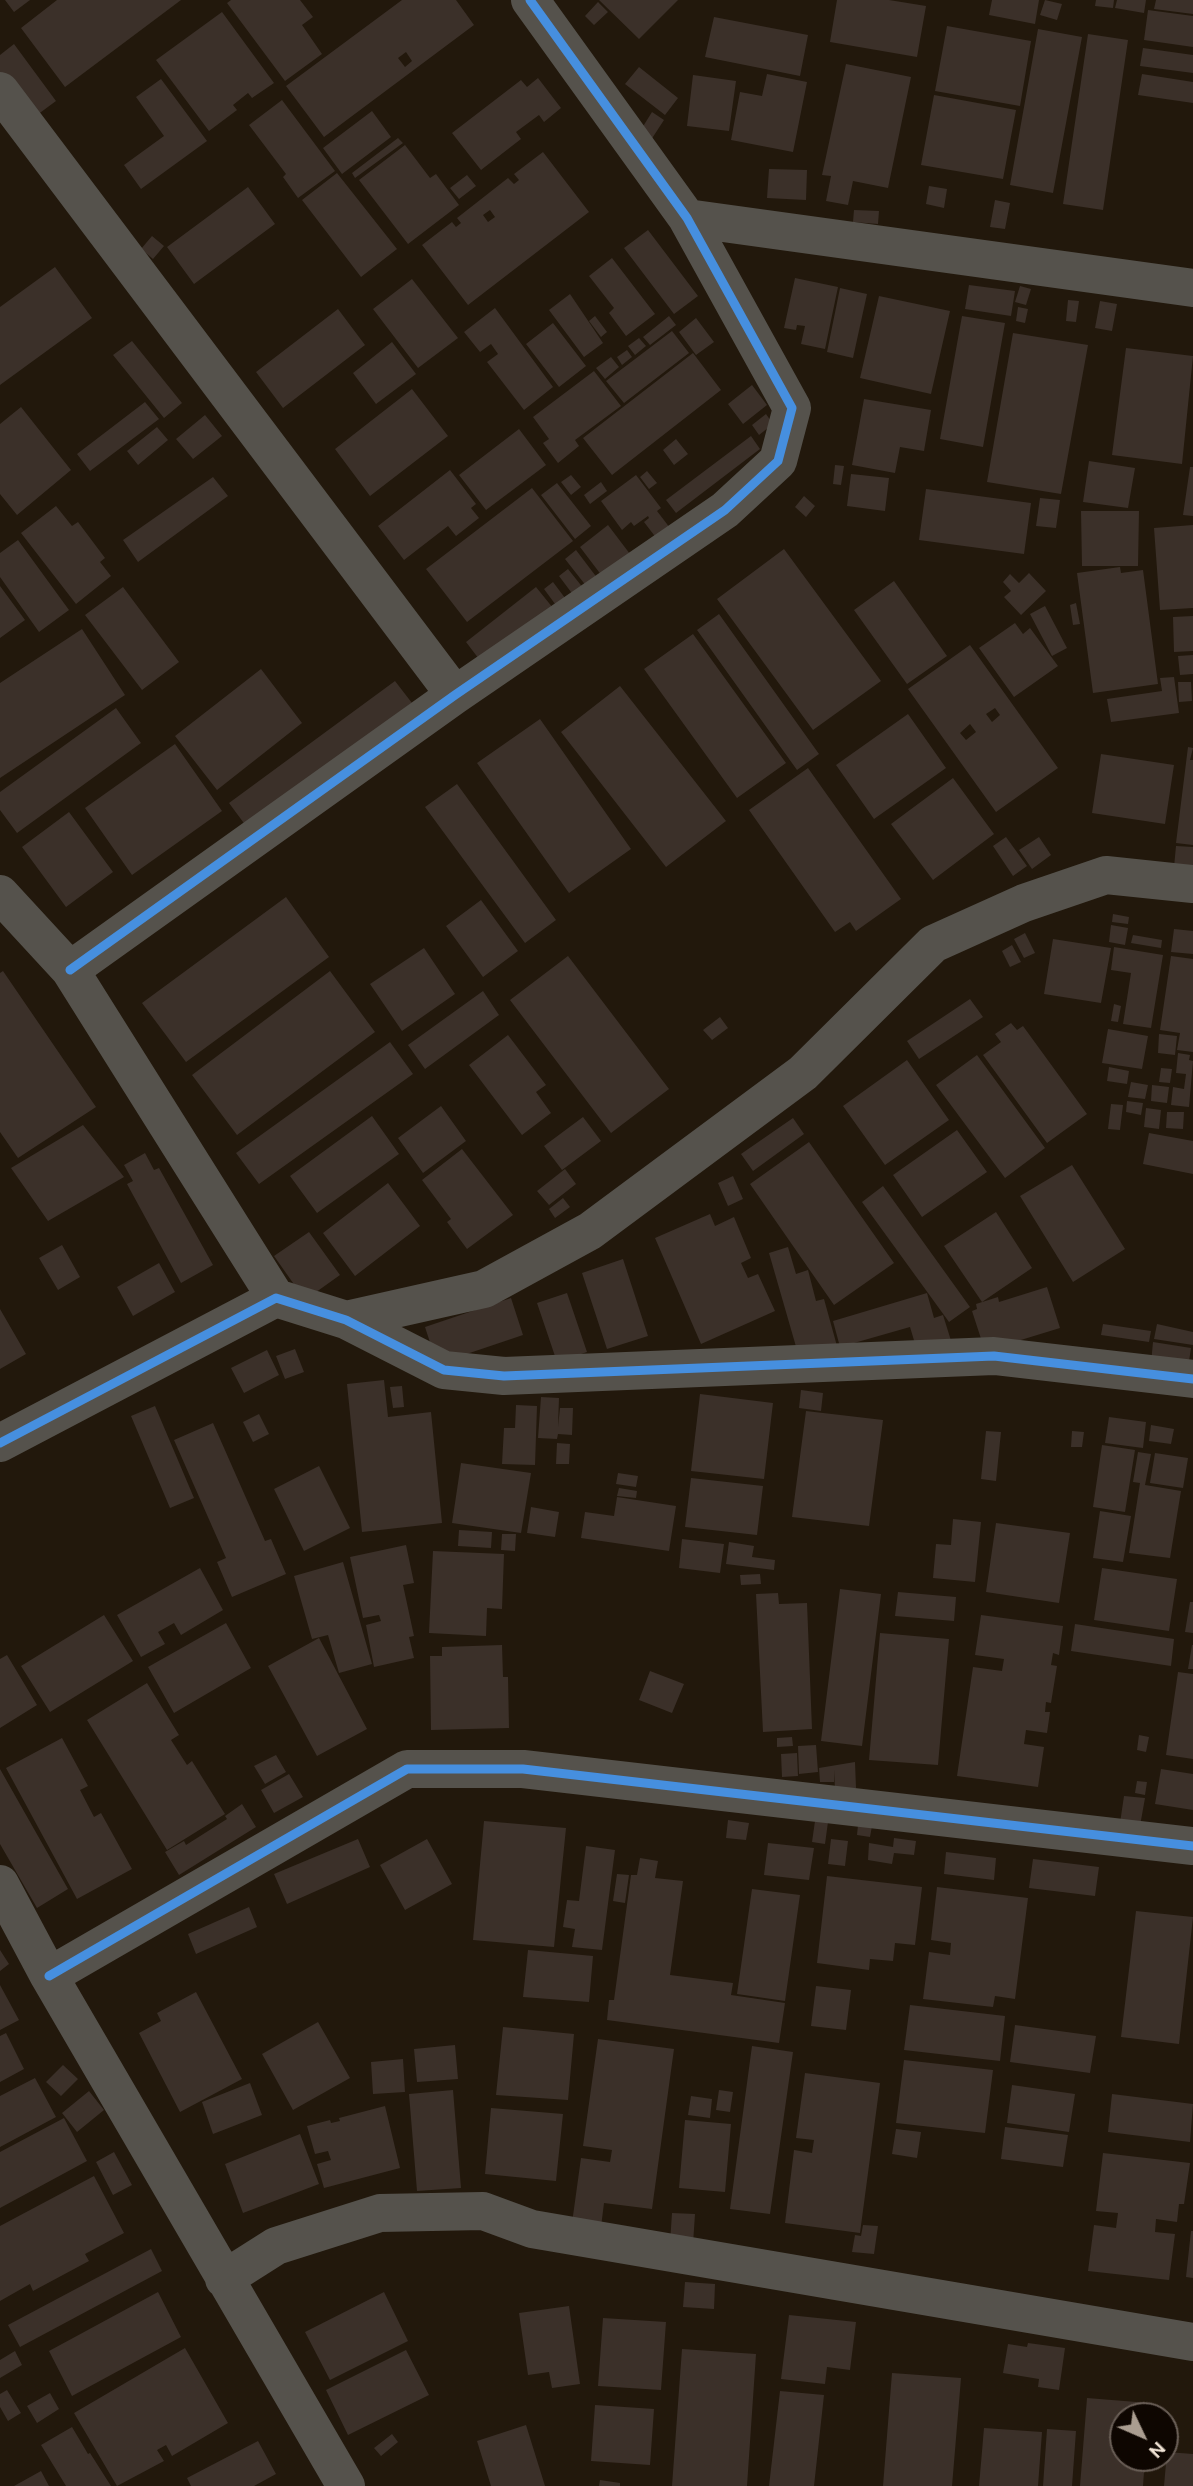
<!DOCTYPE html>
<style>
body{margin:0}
#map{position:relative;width:1193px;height:2486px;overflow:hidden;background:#22180c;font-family:Ubuntu,sans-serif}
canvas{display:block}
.north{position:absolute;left:1109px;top:2402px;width:70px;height:70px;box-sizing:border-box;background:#0e0601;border:2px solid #6a5f57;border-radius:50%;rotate:134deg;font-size:19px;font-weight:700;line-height:28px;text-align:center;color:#f3e5d7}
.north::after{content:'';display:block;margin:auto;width:24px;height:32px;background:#aa9d90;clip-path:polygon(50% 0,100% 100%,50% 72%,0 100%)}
</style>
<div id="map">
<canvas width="1193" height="2486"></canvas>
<div class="north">N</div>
</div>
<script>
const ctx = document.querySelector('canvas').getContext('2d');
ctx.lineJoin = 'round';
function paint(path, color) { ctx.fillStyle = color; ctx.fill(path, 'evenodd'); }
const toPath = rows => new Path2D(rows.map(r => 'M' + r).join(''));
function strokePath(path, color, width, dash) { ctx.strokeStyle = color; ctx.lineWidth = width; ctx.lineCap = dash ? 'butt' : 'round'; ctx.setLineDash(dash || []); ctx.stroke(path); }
paint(toPath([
 [5,0,30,0,14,12],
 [57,0,181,0,65,87,21,28],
 [231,0,300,0,313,17,302,25,322,54,285,81,227,3],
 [402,0,456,0,474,25,324,137,286,86],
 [406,52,412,61,405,67,398,58],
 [599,0,678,0,639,39],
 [837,0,889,0,926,6,917,57,830,42],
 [992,0,1039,0,1035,24,989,15],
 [1045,0,1062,4,1057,20,1040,15],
 [1096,0,1114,0,1113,8,1095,6],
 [1117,0,1146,0,1144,13,1115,8],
 [1156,0,1193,0,1193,14,1154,9],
 [598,2,608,12,594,25,585,16],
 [1148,10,1193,16,1193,47,1144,40],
 [222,12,274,83,252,98,248,93,233,105,237,110,209,131,156,60],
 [714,17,808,35,800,76,705,57],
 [947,26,1031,41,1020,106,935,91],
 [1038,29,1082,37,1053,193,1010,185],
 [1088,34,1128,40,1103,210,1063,204],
 [14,44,56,101,33,118,0,73,0,55],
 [1143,48,1193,55,1193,73,1140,66],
 [846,64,911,77,888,188,853,181,848,205,826,201,831,176,822,175],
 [639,67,678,98,665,115,625,84],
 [767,74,807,82,793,152,731,140,740,92,762,96],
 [1142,74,1193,82,1193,103,1138,95],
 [693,75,736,81,729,131,687,126],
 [538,78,561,108,544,122,539,115,516,132,521,139,481,170,452,133,521,80,527,87],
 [161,79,207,141,141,189,124,165,164,136,136,97],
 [934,95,1016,110,1003,179,921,165],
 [282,100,335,171,298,198,283,177,286,174,249,125],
 [372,111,391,137,342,174,323,148],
 [652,112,664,120,649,143,637,136],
 [398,138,403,143,355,178,352,173],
 [405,145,430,178,436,174,459,205,408,244,359,180],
 [543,152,589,212,468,305,422,245,452,222,456,227,461,223,457,218,508,178,514,184,519,180,514,174],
 [490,210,495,217,488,222,483,215],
 [769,169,807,170,806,200,767,198],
 [337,173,397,249,361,277,302,200],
 [467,175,476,186,459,199,450,188],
 [929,186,947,189,944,208,926,204],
 [248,187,275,224,194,284,167,247],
 [995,200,1010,203,1005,229,990,227],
 [854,210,879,211,878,224,853,222],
 [648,230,698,296,674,314,624,248],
 [152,236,164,246,153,259,141,249],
 [612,258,655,314,626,336,609,313,614,308,589,276],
 [55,267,92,318,0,385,0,307],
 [795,278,838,287,825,349,801,344,805,326,797,325,796,330,784,328],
 [412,279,458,338,418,368,373,309],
 [969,285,1015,291,1011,316,965,309],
 [1020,286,1031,289,1026,305,1015,302],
 [840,288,867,294,853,358,827,352],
 [570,294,603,343,584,357,549,310],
 [879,296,950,311,931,394,860,378],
 [1068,300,1079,301,1076,322,1066,321],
 [1100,301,1117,304,1112,331,1095,328],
 [1018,307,1028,309,1025,323,1016,321],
 [495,308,553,387,524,410,487,362,498,354,491,344,480,352,464,332],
 [338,309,365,345,283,408,256,372],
 [595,316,607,332,601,337,589,321],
 [669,316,676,325,650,345,643,337],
 [962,316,1005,323,983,447,940,439],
 [696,318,714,342,696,355,679,332],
 [553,323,586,366,559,387,526,344],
 [672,331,689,353,624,403,606,381],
 [1013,333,1088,345,1061,494,987,482],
 [639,338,646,346,635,355,628,346],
 [132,341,182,403,164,418,113,355],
 [392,342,416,374,376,404,353,373],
 [1126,348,1193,356,1182,464,1112,455],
 [627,350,632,357,622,365,617,357],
 [693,353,721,390,612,475,583,438],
 [611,357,619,367,605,379,596,368],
 [594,371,621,406,575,440,579,446,558,463,543,443,549,439,533,417],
 [752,385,767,405,743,424,728,404],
 [412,389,448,436,370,496,335,449],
 [864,399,931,410,924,451,900,447,895,473,852,465],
 [145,402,159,419,90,471,77,454],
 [21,407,71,470,17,515,0,494,0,424],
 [766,414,773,424,759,435,752,425],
 [205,415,222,436,193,459,176,439],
 [157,427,168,440,138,465,127,451],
 [519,429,546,465,486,510,459,475],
 [751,436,760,449,676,513,666,500],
 [676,439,688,454,674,465,663,450],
 [1089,461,1135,468,1128,508,1083,502],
 [835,465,844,466,841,485,833,484],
 [1190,467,1193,467,1193,516,1183,515],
 [450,470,476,504,471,508,479,518,456,536,448,526,404,560,378,526],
 [647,471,657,483,649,489,640,477],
 [851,474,889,478,885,511,847,506],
 [571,475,581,487,571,495,561,482],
 [636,475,661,508,657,511,670,528,657,539,644,522,649,518,648,516,634,526,631,522,622,530,601,501],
 [213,477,228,496,138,562,123,540],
 [601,482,607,491,590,504,584,495],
 [557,483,591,526,575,539,541,495],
 [532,488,573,541,467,622,426,569],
 [926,489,1031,503,1024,554,919,540],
 [804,496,815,506,806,517,795,507],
 [1040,498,1060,500,1056,528,1036,526],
 [56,506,72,526,78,522,105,558,100,562,111,576,76,604,21,533],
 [1081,511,1139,511,1138,566,1082,566],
 [608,525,630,554,602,576,580,547],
 [1193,525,1193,608,1160,610,1154,528],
 [18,540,69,610,39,632,0,577,0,553],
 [784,549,881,681,813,730,717,599],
 [576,550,598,579,587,587,565,559],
 [1120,567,1121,573,1143,570,1158,684,1093,693,1077,573],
 [568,569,584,589,574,596,559,576],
 [1029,573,1046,591,1021,615,1004,597,1011,591,1003,582,1010,574,1019,583],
 [894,581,947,656,907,684,854,610],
 [553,582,568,602,558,608,544,589],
 [0,586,25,620,0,638],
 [123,587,179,662,142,690,85,615],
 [536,587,553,608,482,663,466,642],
 [1076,603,1080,624,1073,625,1070,605],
 [1045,606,1067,648,1052,656,1030,614],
 [719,614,819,754,797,770,697,630],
 [1193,616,1193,651,1174,652,1173,617],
 [1015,623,1023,634,1030,628,1058,666,1014,697,979,648],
 [82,629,125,695,0,778,0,683],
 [693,634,786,763,737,798,644,669],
 [970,645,1058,768,996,812,908,689],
 [995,708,1000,715,992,722,986,714],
 [970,724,976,732,966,740,960,733],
 [1193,655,1193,674,1180,675,1178,656],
 [261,669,302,723,217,790,175,736],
 [1174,677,1179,713,1111,722,1107,699,1162,691,1160,678],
 [395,681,412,703,246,826,229,803],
 [1178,682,1191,682,1192,701,1179,702],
 [620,686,726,821,666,867,561,732],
 [116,708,141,743,17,833,0,810,0,792],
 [908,714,946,768,874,819,836,765],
 [540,719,631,849,569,893,477,763],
 [175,744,222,811,132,875,85,808],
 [1188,747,1193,748,1190,760,1193,760,1193,845,1176,843],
 [1101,754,1174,765,1165,824,1092,813],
 [808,768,901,899,856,931,850,922,835,932,749,810],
 [953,778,994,834,933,880,891,824],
 [457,784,556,920,525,943,425,807],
 [69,812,113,872,66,907,22,847],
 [1006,837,1027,866,1013,876,993,846],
 [1039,837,1051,855,1032,869,1019,850],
 [1176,846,1193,847,1193,868,1174,867],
 [286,897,329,957,186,1062,142,1003],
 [481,900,518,951,483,977,446,926],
 [1113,914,1129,917,1128,924,1112,922],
 [1111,925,1128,928,1125,945,1109,942],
 [1174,929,1193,931,1193,954,1171,952],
 [1025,933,1035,953,1024,958,1014,939],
 [1133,935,1162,940,1161,948,1131,943],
 [1053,939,1111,948,1101,1003,1044,994],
 [1012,945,1021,962,1010,967,1002,951],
 [1114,947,1163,955,1151,1028,1123,1024,1131,973,1111,970],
 [424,948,455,994,402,1031,370,984],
 [568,956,669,1089,611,1133,510,1000],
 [1171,956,1193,959,1193,1052,1177,1050,1180,1033,1160,1030],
 [3,971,96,1107,18,1158,0,1132,0,973],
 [330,971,375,1032,237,1135,192,1075],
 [483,991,499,1015,425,1069,408,1045],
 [970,999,983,1017,919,1059,907,1041],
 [1114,1004,1121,1006,1118,1022,1111,1021],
 [720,1017,728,1028,712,1040,703,1030],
 [1011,1023,1017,1030,1023,1026,1087,1114,1047,1143,983,1055,1001,1042,995,1034],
 [1108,1029,1148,1036,1142,1069,1102,1063],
 [1159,1034,1177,1036,1175,1055,1158,1053],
 [508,1035,546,1085,536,1092,551,1113,522,1135,469,1065],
 [390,1042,413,1074,259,1184,236,1153],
 [1178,1053,1190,1055,1189,1060,1193,1061,1189,1107,1171,1105,1173,1087,1184,1089,1186,1074,1176,1073],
 [977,1055,1045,1148,1005,1178,936,1085],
 [907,1060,949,1120,885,1165,843,1106],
 [1109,1067,1129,1071,1127,1084,1107,1081],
 [1161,1068,1172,1069,1170,1083,1159,1082],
 [1131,1082,1148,1085,1145,1099,1128,1097],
 [1152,1085,1169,1087,1167,1103,1151,1101],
 [1127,1101,1143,1103,1141,1115,1126,1112],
 [1111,1104,1123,1105,1120,1130,1108,1129],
 [441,1106,466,1141,423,1173,398,1138],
 [1146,1108,1161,1110,1159,1129,1144,1127],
 [1167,1112,1184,1112,1183,1129,1166,1128],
 [372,1116,399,1154,317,1213,290,1176],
 [583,1117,601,1141,562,1170,544,1146],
 [793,1118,804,1134,753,1171,741,1154],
 [83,1125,124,1177,48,1221,11,1168],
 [957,1130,987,1172,922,1217,893,1175],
 [1149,1133,1193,1141,1193,1174,1143,1164],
 [809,1142,894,1263,834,1305,750,1184],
 [462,1149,513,1215,467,1249,447,1222,451,1219,422,1180],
 [145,1153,154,1170,159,1168,213,1265,181,1283,127,1184,133,1181,124,1165],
 [1072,1165,1125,1249,1073,1282,1020,1196],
 [565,1169,576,1184,549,1205,537,1191],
 [733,1176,743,1199,728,1206,718,1183],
 [388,1183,420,1226,355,1276,323,1233],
 [883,1186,970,1307,949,1322,862,1202],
 [563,1198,570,1207,555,1218,549,1209],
 [996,1212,1032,1268,982,1302,944,1246],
 [710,1214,715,1226,734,1217,751,1258,741,1263,748,1278,758,1274,775,1311,701,1344,655,1238],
 [309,1232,340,1275,305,1300,274,1256],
 [62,1245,80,1277,58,1290,39,1258],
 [788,1247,796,1274,808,1270,816,1301,824,1299,837,1346,799,1357,769,1253],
 [623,1259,648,1336,607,1349,582,1273],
 [159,1263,175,1292,133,1316,117,1287],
 [1047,1287,1060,1328,985,1351,972,1311,977,1309,976,1304,998,1297,999,1302],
 [567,1293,587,1352,557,1362,537,1303],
 [927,1293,934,1318,943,1315,953,1347,919,1357,910,1327,840,1347,833,1321],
 [511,1298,523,1335,437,1364,425,1327],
 [0,1309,26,1354,0,1369],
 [1103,1324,1151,1331,1149,1342,1101,1335],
 [1157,1324,1193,1332,1193,1345,1154,1339],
 [1153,1342,1191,1348,1188,1368,1151,1363],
 [295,1349,304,1372,285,1379,276,1356],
 [267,1350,279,1375,244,1393,231,1368],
 [384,1380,388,1417,431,1412,442,1523,362,1532,347,1384],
 [402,1386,404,1407,393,1408,390,1387],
 [801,1390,823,1393,821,1411,799,1408],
 [700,1394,773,1403,764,1479,691,1471],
 [541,1397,559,1398,558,1427,560,1408,573,1408,572,1435,558,1434,557,1439,538,1438],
 [516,1405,537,1406,535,1465,502,1464,504,1428,515,1428],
 [155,1406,194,1498,170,1508,131,1416],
 [806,1411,883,1420,869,1526,792,1517],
 [259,1414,269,1434,253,1442,243,1422],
 [1109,1417,1146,1422,1143,1448,1105,1443],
 [213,1423,265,1541,271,1539,286,1574,232,1597,217,1562,226,1558,174,1440],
 [1151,1425,1174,1429,1171,1444,1149,1441],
 [986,1431,1001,1432,996,1481,981,1479],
 [1072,1431,1084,1432,1082,1447,1071,1447],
 [557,1443,570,1444,569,1464,556,1464],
 [1102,1445,1135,1450,1125,1512,1093,1507],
 [1138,1452,1151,1454,1145,1485,1181,1491,1170,1558,1129,1553,1140,1483,1133,1482],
 [1155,1453,1188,1458,1183,1488,1150,1483],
 [461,1463,531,1473,521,1533,452,1523],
 [319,1466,350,1528,304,1551,274,1489],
 [618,1473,638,1476,636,1487,616,1484],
 [691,1478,763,1486,757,1535,685,1527],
 [619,1488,637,1491,636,1498,617,1496],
 [617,1497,676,1506,669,1551,581,1538,585,1512,614,1516],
 [531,1507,559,1512,555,1537,527,1533],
 [1100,1511,1131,1516,1123,1562,1093,1558],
 [953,1519,981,1522,975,1582,933,1578,936,1544,951,1545],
 [996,1523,1070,1533,1059,1603,986,1592],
 [459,1530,492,1532,491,1548,458,1546],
 [502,1534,516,1534,515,1551,501,1550],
 [682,1539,724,1544,720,1573,679,1568],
 [729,1542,754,1546,752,1557,775,1560,774,1570,726,1564],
 [406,1545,414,1583,403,1585,414,1636,409,1637,414,1658,374,1667,366,1625,381,1621,379,1615,363,1618,350,1557],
 [433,1551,504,1554,502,1609,487,1608,486,1636,429,1633],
 [343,1562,372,1664,339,1673,328,1635,312,1639,294,1576],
 [200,1568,223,1610,181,1635,174,1623,158,1632,165,1644,141,1657,117,1615],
 [1102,1568,1177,1579,1169,1631,1094,1620],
 [760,1574,761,1584,741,1585,740,1575],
 [840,1589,881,1594,862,1746,821,1741],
 [898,1592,956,1597,954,1621,895,1616],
 [778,1593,779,1604,807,1603,812,1729,763,1732,756,1594],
 [1190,1602,1193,1602,1193,1633,1185,1632],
 [104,1615,133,1661,50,1712,21,1666],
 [981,1615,1063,1626,1059,1655,1053,1653,1051,1665,1057,1666,1051,1703,1046,1702,1045,1712,1050,1712,1047,1733,1026,1730,1024,1744,1044,1747,1038,1787,957,1776,973,1667,1002,1671,1004,1659,975,1655],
 [226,1623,251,1668,174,1713,148,1667],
 [1075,1624,1174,1639,1171,1666,1071,1651],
 [880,1633,949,1639,938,1765,869,1760],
 [319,1638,367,1729,317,1756,268,1666],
 [502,1645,503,1677,508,1677,509,1728,431,1730,430,1656,442,1656,442,1647],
 [1192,1645,1193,1645,1193,1669,1188,1669],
 [7,1655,37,1705,0,1728,0,1659],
 [650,1671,684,1684,672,1713,639,1700],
 [1178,1672,1193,1674,1193,1759,1166,1755],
 [147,1683,179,1735,171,1740,187,1765,192,1761,225,1814,167,1850,87,1720],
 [1139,1735,1149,1737,1146,1752,1137,1750],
 [792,1737,793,1746,777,1747,777,1738],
 [62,1738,88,1786,80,1790,94,1817,101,1813,132,1869,77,1899,6,1768],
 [816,1745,818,1772,799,1774,798,1746],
 [797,1753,798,1776,782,1777,781,1754],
 [276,1755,286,1772,265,1784,254,1766],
 [855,1762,856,1788,835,1789,834,1770,834,1782,820,1782,819,1768],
 [0,1769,68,1889,37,1908,0,1844],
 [1161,1769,1193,1774,1193,1810,1155,1804],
 [289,1774,303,1797,274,1813,261,1790],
 [1137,1781,1147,1782,1145,1795,1135,1793],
 [1124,1796,1145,1798,1140,1826,1120,1823],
 [242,1804,256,1827,179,1875,165,1852,184,1841,186,1845,227,1819,225,1816],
 [728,1820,749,1823,746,1840,726,1838],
 [484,1821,566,1828,554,1947,473,1940],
 [815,1821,828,1822,825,1844,812,1842],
 [858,1825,872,1826,870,1837,857,1835],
 [894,1838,916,1841,914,1855,894,1853,892,1864,868,1860,869,1843,893,1847],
 [358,1839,370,1867,287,1904,274,1874],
 [427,1839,452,1884,405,1910,380,1865],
 [831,1839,848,1841,845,1866,828,1864],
 [768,1843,814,1848,809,1880,764,1875],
 [586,1846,615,1850,602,1950,572,1947,575,1929,563,1927,567,1900,579,1901],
 [946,1852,996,1858,994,1880,944,1874],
 [640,1858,658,1861,655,1878,683,1881,670,1975,733,1983,731,1995,785,2003,779,2043,607,2020,609,2000,614,2000,631,1875,637,1875],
 [1033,1859,1099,1867,1095,1896,1029,1888],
 [617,1874,629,1875,625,1903,613,1901],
 [827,1876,922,1887,915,1945,895,1943,893,1961,870,1959,869,1970,817,1963],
 [937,1887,1028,1898,1015,1999,995,1996,993,2007,923,1999,929,1952,950,1955,951,1943,931,1940],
 [752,1889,800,1895,785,2001,737,1994],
 [249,1907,257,1927,196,1954,188,1934],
 [1136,1911,1193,1917,1179,2044,1121,2037],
 [0,1950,9,1964,0,1971],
 [528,1950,593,1956,589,2002,523,1997],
 [0,1985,19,2020,0,2030],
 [816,1986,851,1990,846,2030,811,2026],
 [196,1992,242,2079,180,2112,139,2033,161,2021,157,2013],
 [910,2005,1005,2016,1000,2061,904,2050],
 [318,2022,350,2078,293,2110,262,2054],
 [1015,2025,1096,2036,1090,2073,1010,2062],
 [503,2027,574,2034,568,2100,496,2095],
 [6,2033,24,2069,0,2082,0,2036],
 [598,2039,674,2049,652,2209,604,2203,601,2227,572,2223,581,2158,610,2162,612,2150,583,2146],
 [455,2045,458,2079,417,2082,414,2049],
 [752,2046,793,2052,770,2214,730,2209],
 [403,2059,405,2092,373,2094,371,2062],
 [904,2060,993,2070,985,2133,896,2123],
 [63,2065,78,2079,61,2096,46,2082],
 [805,2073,880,2083,860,2233,785,2223,794,2150,812,2153,814,2140,796,2138],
 [35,2078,56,2117,0,2147,0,2096],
 [250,2083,262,2115,213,2134,202,2102],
 [1012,2085,1075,2094,1069,2132,1007,2123],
 [453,2090,461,2188,417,2191,409,2094],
 [719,2090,733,2092,730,2112,716,2110],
 [89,2091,104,2110,77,2132,62,2113],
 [1112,2094,1193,2104,1190,2142,1108,2132],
 [691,2096,712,2099,710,2118,688,2115],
 [385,2106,400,2168,324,2188,317,2164,331,2160,328,2151,315,2154,307,2126,330,2120,331,2123,340,2121,339,2118],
 [491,2108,563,2114,556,2181,485,2174],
 [64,2118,87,2161,0,2208,0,2152],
 [685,2120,731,2124,725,2192,679,2188],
 [1005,2127,1068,2135,1063,2167,1001,2159],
 [896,2129,921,2132,917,2158,892,2154],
 [300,2134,319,2184,243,2213,225,2164],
 [114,2152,132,2185,113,2195,96,2162],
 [1103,2153,1190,2163,1184,2204,1179,2204,1177,2222,1156,2219,1155,2232,1175,2234,1169,2280,1088,2271,1094,2225,1116,2228,1118,2213,1096,2211],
 [94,2176,124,2233,85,2254,89,2261,33,2291,30,2284,0,2301,0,2226],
 [672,2213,695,2214,693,2244,670,2243],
 [863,2225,878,2226,874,2254,852,2252,855,2235,861,2236],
 [1191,2231,1193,2231,1193,2278,1186,2277],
 [151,2249,162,2271,20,2347,8,2325],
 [685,2282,715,2284,714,2309,683,2307],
 [158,2292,181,2337,72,2396,49,2351],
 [384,2292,408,2341,330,2380,305,2332],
 [569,2306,580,2384,552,2388,549,2372,528,2375,519,2313],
 [789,2315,856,2322,850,2370,827,2367,825,2384,781,2379],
 [603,2318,666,2322,661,2390,598,2386],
 [1028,2343,1065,2348,1059,2390,1038,2387,1039,2379,1003,2373,1008,2344,1027,2347],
 [185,2348,228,2423,172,2456,166,2445,157,2450,164,2461,117,2486,74,2413],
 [682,2349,756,2354,747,2486,672,2486],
 [406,2350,429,2395,348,2435,326,2390],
 [15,2351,22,2365,0,2378,0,2360],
 [892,2373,961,2378,952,2486,883,2486],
 [7,2390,21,2413,8,2421,0,2407,0,2394],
 [780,2391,824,2395,814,2486,769,2486],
 [50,2393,59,2409,37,2423,27,2406],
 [1087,2398,1149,2403,1148,2416,1123,2416,1123,2458,1145,2458,1143,2486,1080,2486],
 [595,2405,654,2409,650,2465,591,2461],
 [526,2425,545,2486,491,2486,477,2441],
 [72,2427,88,2454,90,2453,111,2486,66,2486,41,2445],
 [984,2428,1042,2432,1038,2486,979,2486],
 [1047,2429,1076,2431,1072,2486,1043,2486],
 [392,2434,398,2442,381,2456,374,2448],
 [258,2441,276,2474,254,2486,191,2486,187,2478],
 [1167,2452,1193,2454,1193,2486,1164,2486],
 [41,2471,49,2486,14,2486],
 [600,2480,620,2483,620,2486,599,2486]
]), '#3b3029');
strokePath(toPath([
 [0,91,455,695],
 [687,218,1193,288],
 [0,894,70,970,276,1298],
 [70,970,455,695,725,510,778,461,792,408,687,218,530,0],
 [346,1320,484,1289,590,1231,803,1073,933,944,1024,903,1106,875,1193,884],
 [0,1443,276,1298,346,1320,444,1370,504,1376,994,1356,1193,1379],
 [0,1884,49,1976,346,2486],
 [49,1976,407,1769,523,1769,1193,1846],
 [224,2279,276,2246,380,2213,483,2211,532,2229,1193,2342]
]), '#55524c', 38);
strokePath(toPath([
 [70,970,455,695,725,510,778,461,792,408,687,218,530,0],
 [0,1443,276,1298,346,1320,444,1370,504,1376,994,1356,1193,1379],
 [49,1976,407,1769,523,1769,1193,1846]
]), '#468fdf', 9);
</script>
